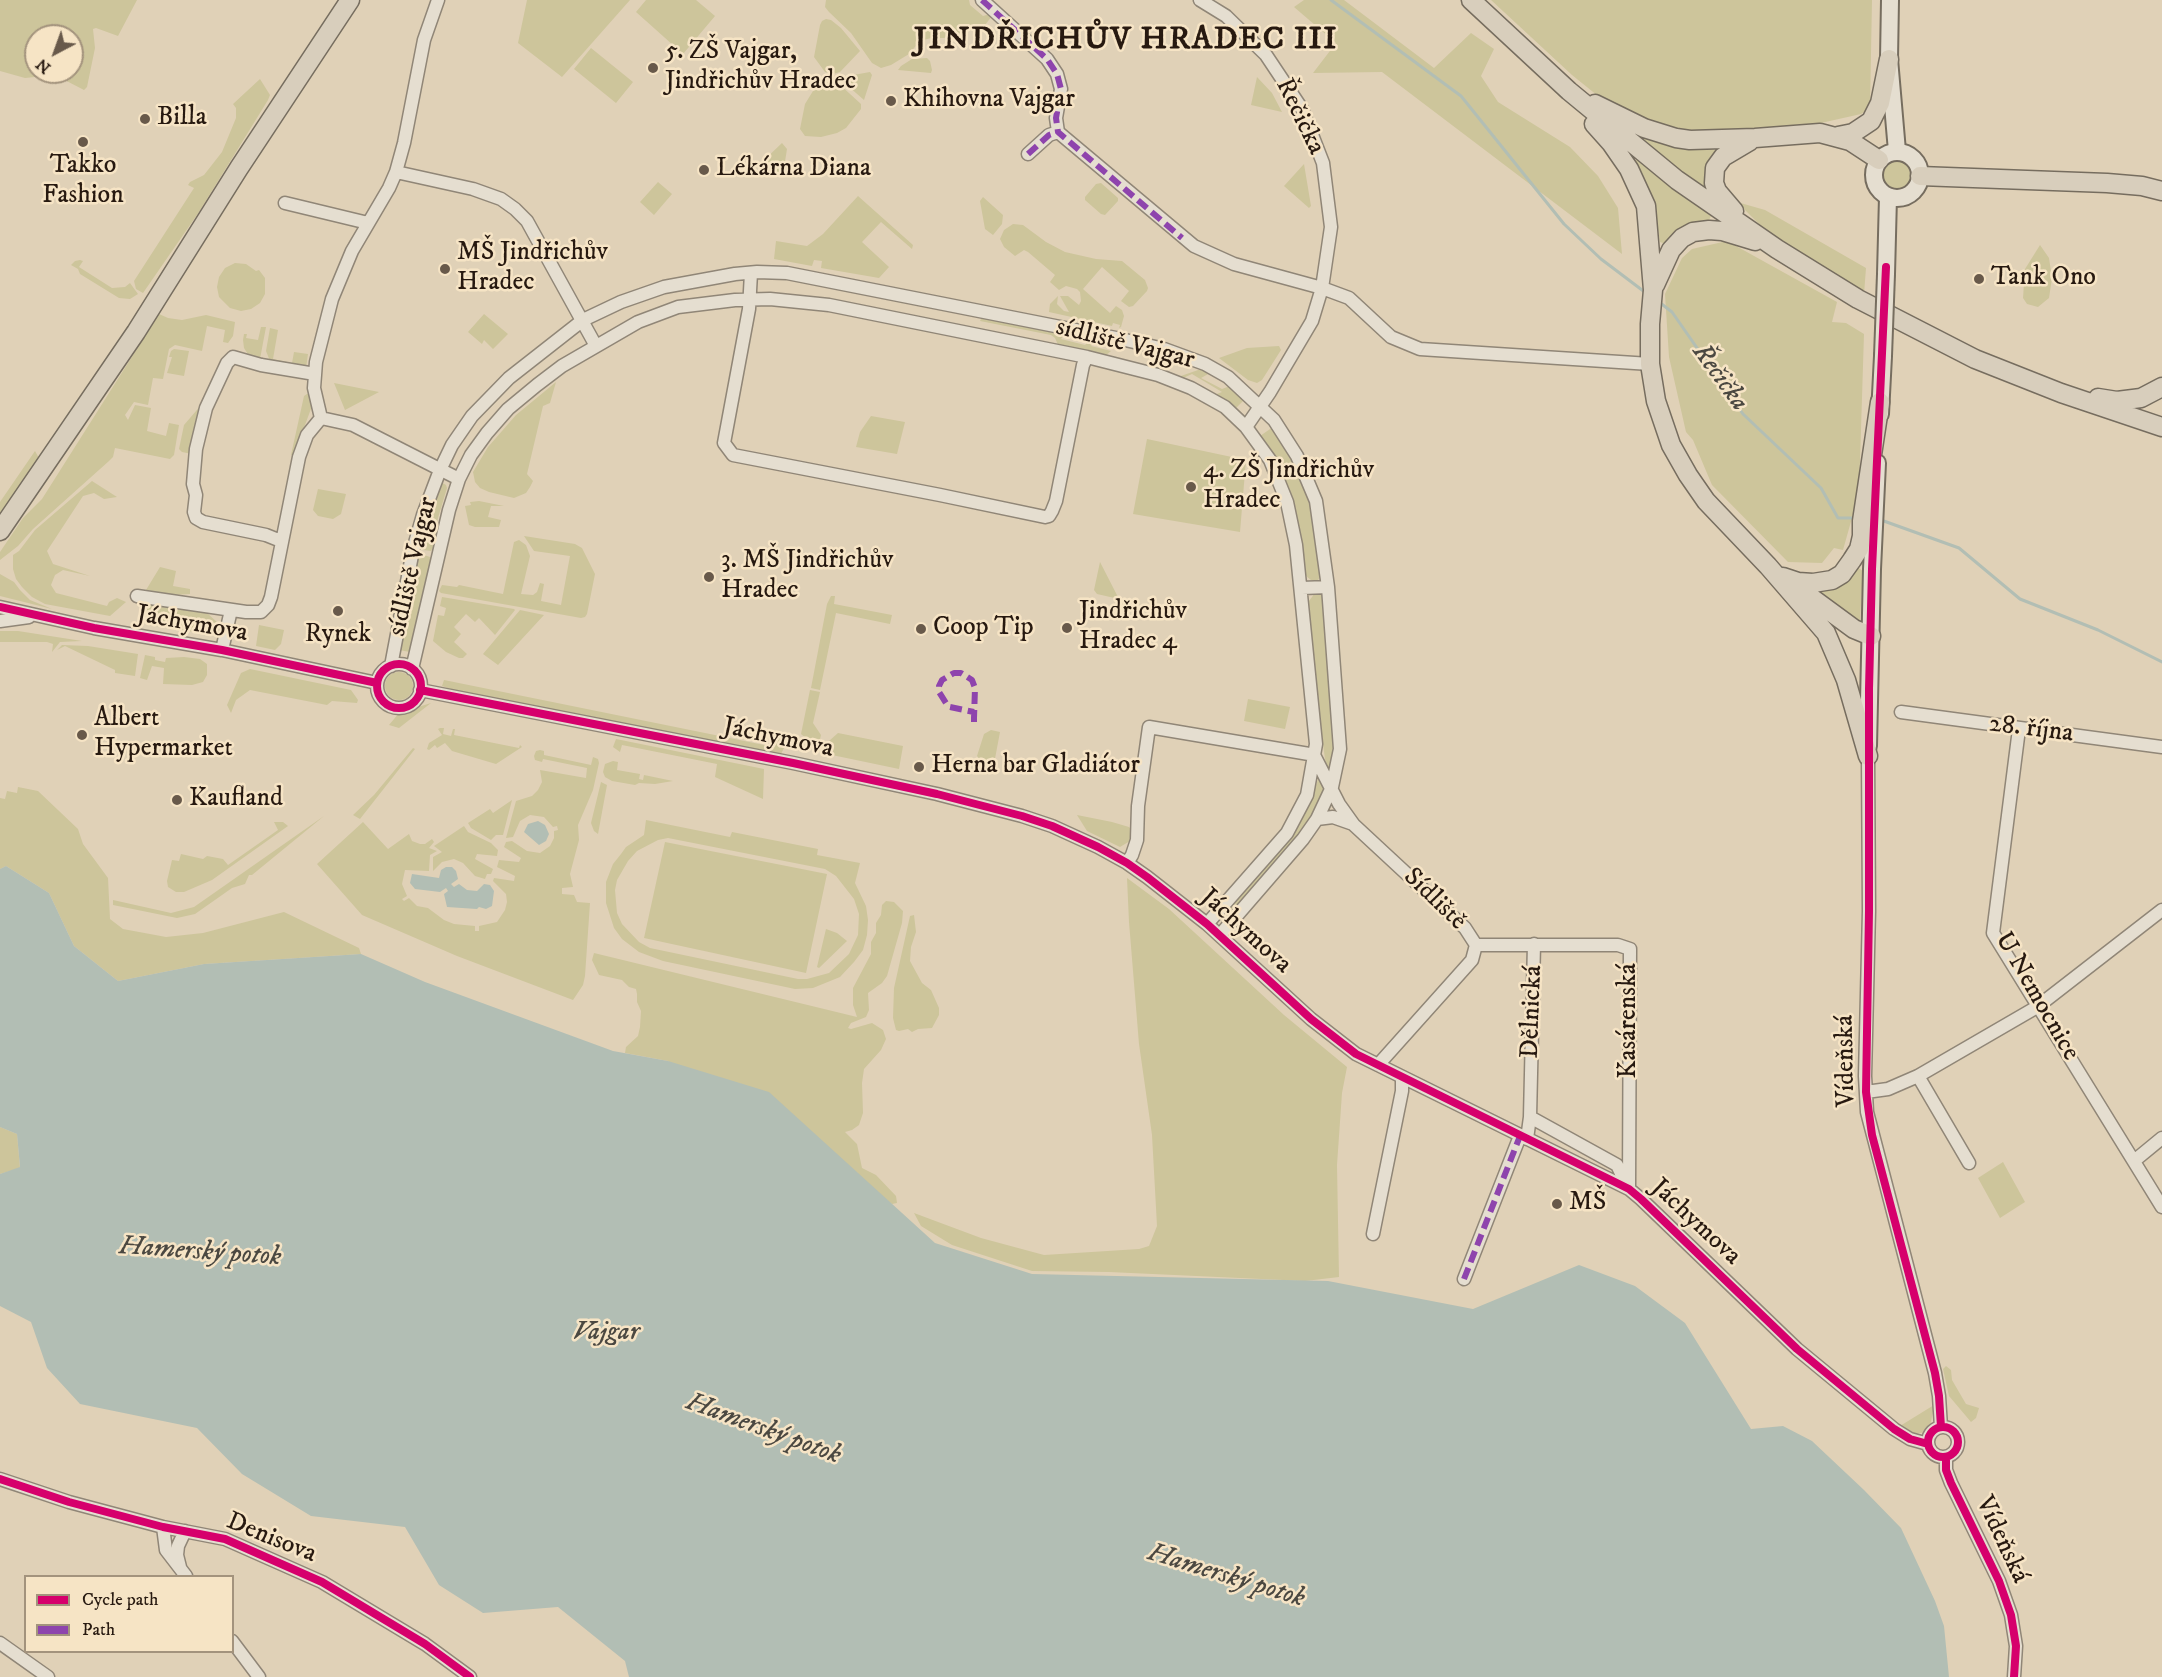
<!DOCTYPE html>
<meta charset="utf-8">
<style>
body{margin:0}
#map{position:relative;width:2162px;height:1677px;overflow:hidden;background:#e0d1b7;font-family:"IM FELL DW Pica",serif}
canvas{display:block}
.legend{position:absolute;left:24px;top:1575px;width:210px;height:78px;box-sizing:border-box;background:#f6e4c5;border:2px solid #a3937d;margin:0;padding:8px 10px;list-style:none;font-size:18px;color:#271910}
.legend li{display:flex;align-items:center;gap:12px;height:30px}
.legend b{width:30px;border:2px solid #a3937d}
.north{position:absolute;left:24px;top:24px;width:60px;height:60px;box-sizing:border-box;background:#f6e4c5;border:2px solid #a3937d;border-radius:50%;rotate:221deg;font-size:16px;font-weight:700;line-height:24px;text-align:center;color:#271910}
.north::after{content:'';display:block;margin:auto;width:21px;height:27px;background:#68594a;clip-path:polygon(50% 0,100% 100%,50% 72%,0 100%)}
</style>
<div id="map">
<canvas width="2162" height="1677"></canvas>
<ul class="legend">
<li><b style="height:8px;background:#d6006c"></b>Cycle path</li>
<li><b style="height:8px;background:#8e44ad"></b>Path</li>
</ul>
<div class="north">N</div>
</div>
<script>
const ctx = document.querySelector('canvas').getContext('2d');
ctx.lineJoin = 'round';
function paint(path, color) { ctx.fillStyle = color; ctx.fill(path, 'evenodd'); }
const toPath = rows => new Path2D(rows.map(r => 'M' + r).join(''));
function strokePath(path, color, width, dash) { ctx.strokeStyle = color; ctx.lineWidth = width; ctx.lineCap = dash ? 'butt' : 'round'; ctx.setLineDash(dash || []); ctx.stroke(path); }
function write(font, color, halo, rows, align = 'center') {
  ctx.font = font + ' "IM FELL DW Pica",serif'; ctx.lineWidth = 5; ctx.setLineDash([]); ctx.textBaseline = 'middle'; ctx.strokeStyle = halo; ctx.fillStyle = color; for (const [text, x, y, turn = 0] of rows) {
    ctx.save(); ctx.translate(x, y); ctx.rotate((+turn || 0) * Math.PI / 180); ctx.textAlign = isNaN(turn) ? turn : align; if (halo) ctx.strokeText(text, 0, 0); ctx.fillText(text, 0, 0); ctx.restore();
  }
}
paint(toPath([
 [0,0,137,0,118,36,96,28,93,29,95,48,87,87,84,90,55,75,25,78,0,71],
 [36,36,72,36,72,72,36,72],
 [527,0,630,0,562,77,518,43],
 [646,0,696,0,715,16,683,54,636,12],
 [826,0,969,0,970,5,983,16,990,14,992,16,985,25,944,38,931,38,920,41,909,54,891,65,881,68,872,63,851,33,829,12,825,7],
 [1304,0,1344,0,1434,68,1471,33,1494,49,1481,76,1498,102,1570,147,1598,176,1618,208,1622,254,1382,72,1313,73,1336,43,1294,7],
 [1491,0,1872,0,1870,108,1861,114,1812,125,1684,132,1643,121,1603,100,1572,75],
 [826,19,831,20,841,28,860,51,840,72,833,74,825,72,814,57,820,25,822,21],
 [591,48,633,82,616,103,574,69],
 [927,58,930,61,932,70,931,73,898,70,901,66,912,59],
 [870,72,872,75,864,100,840,79,842,77],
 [1257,77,1272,93,1282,112,1251,105],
 [260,79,270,95,268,100,199,212,143,293,136,289,134,281,194,188,188,185,190,182,204,175,222,152,236,118,236,108,233,104],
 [826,82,838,83,861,104,861,109,846,128,837,133,821,137,805,136,800,129,805,104,813,91],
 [1640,134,1683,147,1716,150,1717,152,1706,186,1700,188,1638,139],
 [782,143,787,149,783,174,759,168,761,163],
 [1637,159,1711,216,1708,222,1666,244,1660,242,1654,204,1647,185,1633,162],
 '1881 175a16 16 0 1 1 32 0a16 16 0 1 1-32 0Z',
 [1304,164,1311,206,1309,208,1284,186],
 [658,182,672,194,654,215,640,202],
 [1101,183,1118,198,1118,201,1105,215,1101,214,1085,200,1085,197,1096,184],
 [858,196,913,245,912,249,881,222,862,242,889,267,879,278,821,268,822,261,814,260,812,266,774,259,776,241,807,246,823,234],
 [983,197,1003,215,1002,224,993,235,985,229,980,201],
 [1737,202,1765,210,1866,268,1864,294,1766,231],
 [1013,224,1023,225,1046,242,1065,252,1096,259,1122,261,1145,280,1148,288,1147,291,1133,306,1129,307,1121,301,1129,291,1102,267,1083,289,1110,313,1116,306,1122,310,1124,316,1121,327,1119,328,1120,325,1113,323,1112,326,1049,312,1050,304,1058,296,1057,304,1064,311,1069,312,1060,296,1068,296,1079,305,1081,301,1080,292,1077,289,1066,286,1059,290,1050,282,1055,275,1028,252,1024,250,1015,256,1004,247,1000,239,1004,230],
 [1727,241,1837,302,1832,322,1846,323,1864,334,1859,493,1843,550,1834,548,1822,563,1788,562,1712,485,1693,440,1686,432,1669,357,1665,294,1682,258,1692,249],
 [2040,245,2049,258,2052,278,2049,298,2038,307,2027,304,2023,298,2025,269],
 [80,260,83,261,79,267,112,288,125,287,130,283,138,294,130,299,119,298,80,274,78,269,71,265,75,261],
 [235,263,246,264,256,271,259,270,265,278,265,294,260,303,251,309,241,311,230,308,219,297,217,287,219,277,225,268],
 [159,314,168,318,182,320,206,315,235,322,233,336,228,343,223,342,225,330,207,326,202,351,175,345,169,349,163,379,153,378,148,405,134,402,125,415,128,420,135,405,151,408,147,431,166,436,169,423,179,425,174,455,170,459,115,448,113,457,109,461,33,529,18,546,0,560,0,552,23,518,42,499],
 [484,314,508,334,493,349,484,340,482,344,468,332],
 [982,317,1066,333,1061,339,1085,345,1091,339,1095,341,1091,346,1111,351,1105,356,1059,347,1055,338,1051,335,980,321],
 [261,327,266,327,260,359,249,356,244,348,243,340,244,334,247,334,246,338,258,340],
 [270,328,278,330,273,359,292,363,294,352,308,354,306,368,270,361,266,351],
 [1279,346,1281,350,1262,380,1257,383,1248,380,1219,358,1247,348],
 [174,349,189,351,184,376,167,373,172,357,169,357,171,351],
 [1201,369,1210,373,1201,378,1222,389,1230,386,1244,400,1235,409,1214,395,1222,392,1192,374,1181,379,1178,377],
 [556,382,550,403,543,406,527,474,533,481,530,487,526,493,514,498,489,492,480,488,475,482,473,472,488,447,516,415],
 [334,383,379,392,345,410],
 [307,394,310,394,312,401,312,406,294,455,291,455,304,396],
 [202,404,192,454,182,452,179,449,184,425],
 [871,416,905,422,897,454,856,447,860,432],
 [1273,427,1286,447,1311,506,1316,527,1320,577,1318,580,1311,580,1306,576,1294,502,1289,488,1260,436],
 [1147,439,1246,460,1240,532,1133,514],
 [35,451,40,460,0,515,0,502],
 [92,481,117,497,104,499,94,493,83,496,47,551,53,564,90,576,63,570,55,575,51,585,56,593,107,606,109,602,117,598,126,602,110,616,45,604,32,597,22,587,16,579,13,569,13,555,19,551,35,530],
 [441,482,446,485,447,488,438,518,433,548,431,551,423,550,419,547,427,513],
 [318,489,346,494,341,514,333,519,318,516,313,510],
 [479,501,504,506,491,506,488,517,501,520,499,527,475,527,469,525,465,506,471,505,470,502],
 [524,536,575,544,582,548,595,574,587,614,585,617,581,618,441,593,439,591,442,585,457,587,459,585,503,594,514,542,519,540,526,545,530,556,521,594,533,595,537,592,540,583,544,584,541,601,561,605,570,556,534,551],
 [421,554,433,558,410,652,399,650,418,556],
 [1100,562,1119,599,1097,594,1094,590],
 [160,567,176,571,173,586,190,589,190,594,171,595,146,590],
 [1857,567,1863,571,1860,621,1855,623,1818,597,1821,589],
 [0,574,14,582,20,590,30,600,52,609,0,596],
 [1315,593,1323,594,1336,744,1329,774,1325,759,1320,722,1309,606,1309,601],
 [831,596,835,596,834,604,892,615,890,624,836,613,820,690,811,688,827,604],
 [442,597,514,609,515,610,495,635,479,618,475,622,466,614,454,627,461,634,454,642,467,654,463,658,459,658,446,652,433,641,438,615,444,616,446,608,440,606],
 [141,601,207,613,218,623,219,631,214,635,150,625],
 [520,610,544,615,498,665,483,654],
 [259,625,284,630,281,644,275,650,256,646],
 [0,631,18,631,82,641,60,642,52,652,53,644,47,642,0,642],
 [62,645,88,646,138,654,135,676,115,673,115,670,65,646,57,650],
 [145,655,155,657,155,660,165,662,166,658,184,657,200,659,207,664,207,675,203,682,192,685,163,684,164,668,152,666,147,680,140,678],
 [250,669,351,690,358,700,357,703,332,701,327,705,250,690,236,700,231,713,227,705,241,673],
 '385 686a14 14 0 1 1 28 0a14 14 0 1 1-28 0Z',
 [444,680,769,746,773,737,781,736,786,741,786,744,779,758,462,693,442,686],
 [810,690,820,692,813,723,821,735,818,748,801,734],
 [1248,699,1290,707,1285,729,1244,721],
 [431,703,399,728,389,725,399,713],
 [440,728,444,728,443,734,451,736,453,729,455,729,454,735,519,748,520,745,522,747,496,764,452,751,445,743,437,748,435,745,429,750,427,749,429,743,442,735,438,729],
 [991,730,1000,732,994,764,991,765,983,763,977,756,984,734],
 [838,733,903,746,899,769,832,755,829,750,829,741],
 [616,739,764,769,763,799,715,777,717,764,622,745,620,752,613,747],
 [413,748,415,749,360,819,353,815,374,795],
 [540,750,544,751,544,755,591,765,593,757,598,759,599,763,593,790,578,825,579,840,570,874,573,887,562,888,562,894,574,895,577,902,590,903,585,976,583,985,573,1000,457,956,362,915,317,864,363,822,388,849,409,834,412,841,420,844,425,844,432,839,434,842,429,848,437,851,430,855,429,871,405,870,402,884,407,896,402,899,404,901,409,898,417,906,428,908,444,920,454,924,475,926,475,931,479,931,479,926,497,922,505,910,507,902,506,894,493,881,494,878,514,881,515,876,497,867,499,860,519,862,521,858,504,847,506,842,512,841,527,851,540,853,550,846,554,838,554,831,558,830,557,826,553,827,544,817,530,815,520,821,513,837,506,838,516,801,532,796,538,790,542,782,540,770,586,778,587,768,543,759,542,762,535,760,534,756,536,751],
 [613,761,618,762,617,770,640,774,639,779,643,780,644,775,673,781,655,784,639,783,635,785,612,781,605,777,603,772,605,764],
 [1319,777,1325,788,1310,822,1231,914,1227,911,1282,849,1298,827,1308,807],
 [601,782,607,785,598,834,594,831,591,823],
 [18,787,38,791,78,829,83,844,108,878,110,919,123,929,166,937,203,933,284,912,359,948,361,954,204,964,118,981,74,946,49,893,6,866,0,869,0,798,5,799,7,791,17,793],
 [512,800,503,835,496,835,491,840,471,828,468,823,490,809,493,813],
 [1077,815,1112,822,1129,827,1132,830,1130,841,1120,847,1087,831],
 [324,816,252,875,249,875,245,884,232,888,195,914,177,918,113,905,113,900,171,913,194,907],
 [646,820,730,837,732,832,818,849,817,855,860,863,855,883,866,906,868,920,867,935,863,950,854,962,840,977,813,988,795,989,663,961,639,952,622,939,614,928,606,903,606,882,613,864,621,854,626,847,644,835],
 [668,838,825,869,836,876,854,899,859,914,858,935,849,954,829,973,807,979,798,979,650,948,639,942,622,924,617,913,615,890,617,880,628,861,637,851,658,840],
 [274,822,283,822,288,826,212,880,184,892,176,892,168,887,167,881,172,860,179,861,181,854,203,859,207,856,223,859,228,865,278,830],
 [464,826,468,832,491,843,498,850,497,856,477,854,475,859,493,869,491,874,487,874,485,879,475,876,463,863,454,859,442,862,433,871,433,857,442,852,434,846],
 [665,842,827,874,806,973,644,938],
 [1127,878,1169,909,1284,1015,1347,1067,1342,1093,1337,1165,1339,1277,1305,1281,1109,1272,1032,1271,952,1245,921,1226,914,1213,981,1238,1044,1255,1139,1249,1149,1246,1157,1226,1152,1135,1139,1044,1129,922],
 [886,901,894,902,903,911,902,923,887,976,882,983,868,993,869,1010,866,1017,851,1023,848,1028,851,1029,872,1023,883,1030,886,1039,881,1050,864,1069,862,1083,863,1113,859,1125,852,1130,845,1132,857,1144,862,1168,876,1175,896,1196,897,1203,892,1204,668,1061,625,1053,626,1047,638,1036,640,1027,641,1011,637,1002,637,994,636,989,629,987,622,980,599,975,592,960,594,953,857,1017,853,1005,853,988,871,954,871,942,876,933,876,923,881,915,882,905],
 [914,915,916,932,911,947,910,961,922,983,931,990,939,1008,939,1015,932,1028,918,1029,912,1032,908,1029,899,1031,896,1030,893,1018,894,988,910,916],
 [826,929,837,933,847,941,819,968,817,967],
 [0,1127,17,1134,20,1168,0,1174],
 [2003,1162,2025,1202,2000,1218,1978,1178],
 [1946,1366,1951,1370,1952,1380,1966,1404,1979,1408,1976,1418,1971,1422,1949,1396,1943,1369],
 [1934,1405,1931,1422,1925,1432,1915,1434,1900,1426]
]), '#cdc59b');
paint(toPath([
 [538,821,545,825,549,834,546,841,539,845,524,832,528,824],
 [6,866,49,893,74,946,118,981,204,964,361,954,425,982,613,1051,668,1061,769,1092,935,1243,1032,1274,1328,1281,1473,1309,1579,1265,1635,1286,1685,1323,1751,1429,1783,1426,1812,1441,1864,1490,1901,1528,1935,1601,1944,1626,1949,1677,629,1677,625,1661,558,1607,483,1613,439,1585,405,1527,311,1516,242,1474,197,1428,80,1404,47,1368,31,1322,0,1306,0,1174,20,1167,17,1134,0,1127,0,869],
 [446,867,452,867,456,871,458,879,451,884,454,887,459,884,467,890,477,891,484,884,490,885,494,891,492,906,486,909,479,907,477,909,447,907,444,894,448,891,446,888,440,892,415,889,410,883,412,874,439,878,441,870]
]), '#b2beb4');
strokePath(toPath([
 [1331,0,1461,96,1564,224,1601,259,1646,293],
 [1659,302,1672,312,1743,414,1821,488,1838,518,1857,518],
 [1881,520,1959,548,2020,599,2098,630,2162,662]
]), '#b2beb4', 3);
const street = toPath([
 [982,0,1047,59,1057,74,1061,89,1056,118,1058,132,1194,246,1234,264,1322,288,1349,298,1391,337,1420,349,1650,364],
 [1200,0,1226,16,1266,55,1302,109,1323,163,1331,227,1322,288,1312,321,1270,392,1246,427],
 [1028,154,1049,135,1058,132],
 [396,172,473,189,501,199,515,209,527,221,596,346],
 [285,203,368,223],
 [751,273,749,309,724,443,733,455,940,495,1045,517,1049,516,1052,511,1056,501,1083,365,1087,357],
 [321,418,314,388,316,362,332,299,352,251,389,188,396,172,404,143,424,40,438,0],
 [281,541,266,535,203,522,196,518,194,512,196,495,193,484,196,449,206,408,227,363,233,357,261,365,315,374],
 [1302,588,1328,587],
 [137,596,246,612,261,612,268,605,271,597,299,457,307,435,321,418,353,425,459,479],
 [0,607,94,628,222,650,377,683],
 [0,621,29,617],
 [222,650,231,610],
 '377 686a22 22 0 1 1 44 0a22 22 0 1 1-44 0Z',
 [391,666,413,550,423,515,440,470,452,445,472,416,509,378,583,320,621,302,664,287,735,274,757,272,787,273,1121,339,1164,349,1205,364,1228,377,1274,420,1297,456,1316,501,1328,587,1340,749,1332,787,1317,819,1303,839,1220,935],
 [412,669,449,510,459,479,471,455,487,433,508,409,537,385,562,366,638,322,678,307,735,300,770,299,829,305,1087,357,1158,375,1191,388,1225,407,1246,427,1270,460,1287,502,1296,545,1316,744,1307,795,1287,833,1207,924],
 [420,690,793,763,937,794,1022,816,1052,826,1098,847,1127,863,1147,877,1207,924,1311,1019,1356,1054,1629,1189,1641,1199,1797,1349,1894,1429,1910,1439,1928,1444],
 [1901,712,2162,747],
 [2019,729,1993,933,2162,1207],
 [1868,756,1869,911,1865,1076,1867,1112,1935,1373,1939,1396,1941,1427],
 [1317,819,1333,817,1353,824],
 [1127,863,1132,855,1137,840,1138,806,1149,727,1309,754,1315,757,1339,804,1354,825,1465,928,1476,945,1472,960,1378,1065],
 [1476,945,1618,945,1630,949,1629,1189],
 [1918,1076,1969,1163],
 [1866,1092,1888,1089,1918,1076,2037,1007,2162,910],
 [1530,1117,1617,1165,1627,1186],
 [1527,1139,1530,1117,1534,944],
 [2134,1161,2162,1138],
 [1373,1234,1402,1091,1402,1078],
 [1464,1279,1520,1136],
 '1928 1442a15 15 0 1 1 30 0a15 15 0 1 1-30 0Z',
 [1946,1457,1946,1470,1951,1483,1999,1581,2011,1615,2016,1646,2014,1677],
 [0,1479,69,1502,163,1527,225,1539,322,1582,425,1644,470,1677],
 [163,1527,166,1550,186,1576],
 [180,1567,177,1555,178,1546,185,1531],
 [232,1641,259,1677],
 [0,1643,48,1677]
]);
const secondary = toPath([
 [1890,0,1889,59,1897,151],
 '1874 175a23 23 0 1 1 46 0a23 23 0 1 1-46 0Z',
 [1886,274,1888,197],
 [1880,414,1883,356],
 [1868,746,1872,569,1877,463]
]);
const primary = toPath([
 [1471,0,1569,91,1677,180,1777,249,1858,299,1975,359,2061,393,2162,427],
 [1595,104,1644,128,1676,138,1690,140,1755,138,1820,133,1850,141,1879,160],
 [1594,124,1611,143,1629,169,1646,206,1653,290,1650,324,1650,364,1656,401,1671,445,1688,475,1706,501,1768,566,1826,633,1846,680,1868,756],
 [1838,136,1853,133,1871,121,1880,103,1889,59],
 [1920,176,2107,183,2142,186,2162,191],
 [1734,211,1717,191,1714,183,1715,168,1723,157,1750,141],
 [1655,285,1671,250,1682,238,1693,232,1709,230,1722,231,1755,241],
 [2098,398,2117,401,2141,398,2162,387],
 [0,531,136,332,239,168,350,0],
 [1783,577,1798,582,1813,583,1832,580,1842,574,1852,560,1859,549,1862,536,1862,521,1880,402],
 [1790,582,1854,629,1871,636]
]);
strokePath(street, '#908677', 15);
strokePath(secondary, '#766d5f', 20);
strokePath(primary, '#766d5f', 21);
strokePath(street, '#e5ded0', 12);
strokePath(secondary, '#e5ded0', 16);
strokePath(primary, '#d8cebc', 18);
const secondaryBridge = toPath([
 [1883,356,1886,274]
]);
strokePath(secondaryBridge, '#766d5f', 20, []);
strokePath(secondaryBridge, '#e5ded0', 16);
strokePath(toPath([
 [982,0,1047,59,1057,74,1061,89,1056,118,1058,132,1182,238],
 [1028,154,1049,135,1058,132],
 [974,722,974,718,975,688,972,680,961,673,954,673,942,680,939,686,939,692,946,703,950,707,974,712],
 [1464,1279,1520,1136]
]), '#8e44ad', 6, [12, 6]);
strokePath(toPath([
 [1886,267,1872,569,1869,689,1869,911,1866,1092,1872,1135,1935,1373,1939,1396,1941,1427],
 [0,607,94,628,222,650,377,683],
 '377 686a22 22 0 1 1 44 0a22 22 0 1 1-44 0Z',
 [420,690,793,763,937,794,1022,816,1052,826,1098,847,1127,863,1147,877,1207,924,1311,1019,1356,1054,1629,1189,1641,1199,1797,1349,1894,1429,1910,1439,1928,1444],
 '1928 1442a15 15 0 1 1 30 0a15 15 0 1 1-30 0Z',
 [1946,1457,1946,1470,1951,1483,1999,1581,2011,1615,2016,1646,2014,1677],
 [0,1479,69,1502,163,1527,225,1539,322,1582,425,1644,470,1677]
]), '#d6006c', 8);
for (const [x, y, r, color] of [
 [653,68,6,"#68594a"],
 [891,101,6,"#68594a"],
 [145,119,6,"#68594a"],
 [83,142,6,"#68594a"],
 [704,170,6,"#68594a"],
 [445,269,6,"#68594a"],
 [1979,279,6,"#68594a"],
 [1191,487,6,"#68594a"],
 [709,577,6,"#68594a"],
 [338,611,6,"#68594a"],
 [1067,628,6,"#68594a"],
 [921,629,6,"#68594a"],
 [82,735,6,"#68594a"],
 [919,767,6,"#68594a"],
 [177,800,6,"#68594a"],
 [1557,1204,6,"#68594a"]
]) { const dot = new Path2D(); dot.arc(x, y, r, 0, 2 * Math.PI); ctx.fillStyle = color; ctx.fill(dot); strokePath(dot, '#f6e4c5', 2); }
write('26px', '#271910', '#f6e4c5', [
 ["5. ZŠ Vajgar,",665,53],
 ["Jindřichův Hradec",665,83],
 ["Khihovna Vajgar",903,101],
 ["Billa",157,119],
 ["Takko",83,167,"center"],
 ["Fashion",83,197,"center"],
 ["Lékárna Diana",716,170],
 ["MŠ Jindřichův",457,254],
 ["Hradec",457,284],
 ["Tank Ono",1991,279],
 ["4. ZŠ Jindřichův",1203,472],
 ["Hradec",1203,502],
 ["3. MŠ Jindřichův",721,562],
 ["Hradec",721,592],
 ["Jindřichův",1079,613],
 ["Hradec 4",1079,643],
 ["Coop Tip",933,629],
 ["Rynek",338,636,"center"],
 ["Albert",94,720],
 ["Hypermarket",94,750],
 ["Herna bar Gladiátor",931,767],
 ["Kaufland",189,800],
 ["MŠ",1569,1204]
], 'left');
write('26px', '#271910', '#f6e4c5', [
 ["Řečička",1299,117,64],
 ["sídliště Vajgar",1125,345,14],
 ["sídliště Vajgar",414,567,-77],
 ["Jáchymova",192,625,10],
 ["28. října",2031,730,7],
 ["Jáchymova",778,739,12],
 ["Sídliště",1434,900,44],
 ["Jáchymova",1245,932,42],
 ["U Nemocnice",2036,997,60],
 ["Dělnická",1533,1012,-88],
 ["Kasárenská",1630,1021,-90],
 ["Vídeňská",1847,1061,-91],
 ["Jáchymova",1695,1223,43],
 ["Denisova",271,1539,22],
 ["Vídeňská",2001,1540,65]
]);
write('italic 27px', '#4b4841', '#f6e4c5', [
 ["Řečička",1719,378,54],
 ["Hamerský potok",200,1253,4],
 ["Vajgar",606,1333],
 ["Hamerský potok",763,1430,20],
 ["Hamerský potok",1226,1577,17]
]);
ctx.letterSpacing = '1.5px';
write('bold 32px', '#271910', '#f6e4c5', [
 ["JINDŘICHŮV HRADEC III",1126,41]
]);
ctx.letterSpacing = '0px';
</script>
